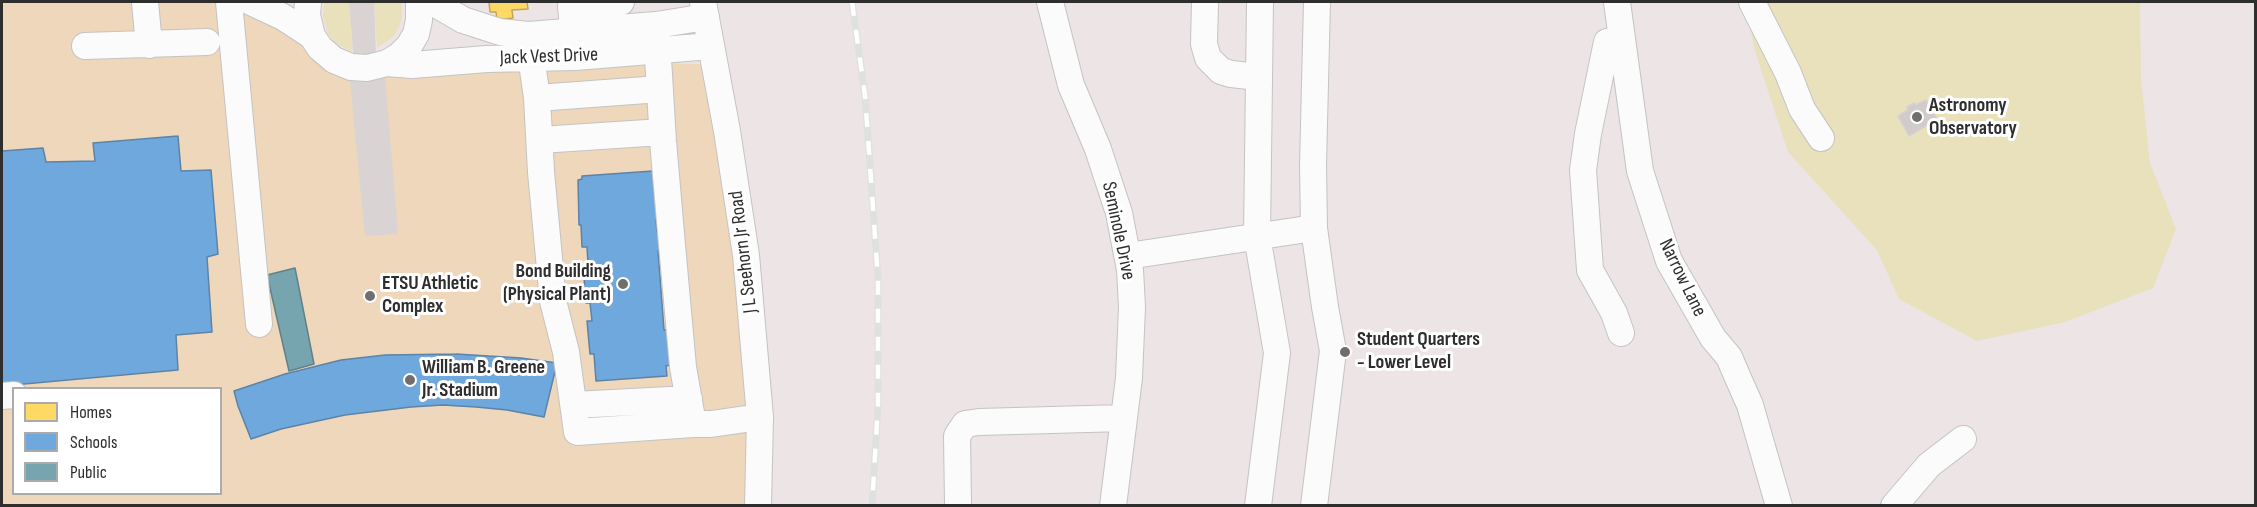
<!DOCTYPE html>
<style>
body{margin:0}
#map{position:relative;width:2257px;height:507px;overflow:hidden;background:#ece4e5;font-family:"Sofia Sans Condensed",sans-serif}
canvas{display:block}
.frame{position:absolute;inset:0;border:3px solid #2e2e2e;pointer-events:none}
.legend{position:absolute;left:12px;top:387px;width:210px;height:108px;box-sizing:border-box;background:#fff;border:2px solid #ababab;margin:0;padding:8px 10px;list-style:none;font-size:18px;color:#2e2e2e}
.legend li{display:flex;align-items:center;gap:12px;height:30px}
.legend b{width:30px;border:2px solid #ababab}
</style>
<div id="map">
<canvas width="2257" height="507"></canvas>
<div class="frame"></div>
<ul class="legend">
<li><b style="height:16px;background:#ffd966"></b>Homes</li>
<li><b style="height:16px;background:#6fa8dc"></b>Schools</li>
<li><b style="height:16px;background:#76a5af"></b>Public</li>
</ul>
</div>
<script>
const ctx = document.querySelector('canvas').getContext('2d');
ctx.lineJoin = 'round';
function paint(path, color) { ctx.fillStyle = color; ctx.fill(path, 'evenodd'); }
const toPath = rows => new Path2D(rows.map(r => 'M' + r).join(''));
function strokePath(path, color, width, dash) { ctx.strokeStyle = color; ctx.lineWidth = width; ctx.lineCap = dash ? 'butt' : 'round'; ctx.setLineDash(dash || []); ctx.stroke(path); }
function write(font, color, halo, rows, align = 'center') {
  ctx.font = font + ' "Sofia Sans Condensed",sans-serif'; ctx.lineWidth = 6; ctx.setLineDash([]); ctx.textBaseline = 'middle'; ctx.strokeStyle = halo; ctx.fillStyle = color; for (const [text, x, y, turn = 0] of rows) {
    ctx.save(); ctx.translate(x, y); ctx.rotate((+turn || 0) * Math.PI / 180); ctx.textAlign = isNaN(turn) ? turn : align; if (halo) ctx.strokeText(text, 0, 0); ctx.fillText(text, 0, 0); ctx.restore();
  }
}
paint(toPath([
 [324,2,349,2,353,50,350,51,336,43,328,34,323,16],
 [374,2,401,2,402,4,402,17,399,27,394,36,377,48],
 [1745,2,2140,2,2141,79,2150,163,2176,229,2153,288,2065,322,1977,341,1899,299,1877,250,1788,152,1755,51]
]), '#e9e0bc');
paint(toPath([
 [2,2,228,2,256,8,316,54,556,70,642,63,702,64,730,213,746,380,748,505,2,505],
 [14,388,220,388,220,494,14,494]
]), '#eed7ba');
paint(toPath([
 [349,2,374,2,376,54,365,56,355,56,353,50],
 [385,76,398,234,365,236,350,80,352,77]
]), '#dad3d4');
const homes = toPath([
 [489,2,527,2,528,9,512,10,513,18,497,20,496,12,490,12,489,2]
]);
paint(homes, '#ffd966');
strokePath(homes, '#c0a655', 1.5);
const schools = toPath([
 [178,136,181,171,211,170,218,254,207,257,212,332,176,335,178,370,2,386,2,151,43,148,46,162,95,161,93,143,178,136],
 [653,171,655,201,659,201,660,219,656,219,657,232,661,232,662,250,658,251,664,330,668,330,671,365,666,366,667,376,596,381,594,354,590,354,587,321,592,321,590,303,586,303,583,265,588,264,587,247,582,247,581,225,579,225,578,180,582,179,582,176,653,171],
 [456,354,521,358,557,363,544,417,507,410,476,407,443,405,411,407,345,415,281,429,251,439,238,406,234,391,285,374,341,360,385,355,456,354]
]);
paint(schools, '#6fa8dc');
strokePath(schools, '#5c83a8', 1.5);
const public = toPath([
 [295,268,314,364,289,371,267,275,295,268]
]);
paint(public, '#76a5af');
strokePath(public, '#608188', 1.5);
const building = toPath([
 [1926,100,1937,119,1909,136,1898,116,1908,110,1907,107,1914,103,1916,105,1926,100]
]);
paint(building, '#d1cbcc');
strokePath(building, '#d7d0d1', 1.5);
const minor = toPath([
 [145,2,149,45],
 [229,2,259,324],
 [251,2,283,17,312,36],
 [308,2,307,15,312,36,320,48,334,60,351,67,367,68,387,63,399,56,409,46,416,34,419,20,419,2],
 [432,2,463,20,500,32,528,35,656,25,706,17],
 [571,2,574,48],
 [703,2,727,131,746,255,760,417,758,506],
 [1050,2,1071,85,1098,149,1119,213,1130,270,1132,307,1129,378,1113,506],
 [1205,2,1204,44,1208,58,1221,71,1231,74,1259,77],
 [1617,2,1640,171,1669,261,1713,338,1729,357,1738,378,1750,405,1779,506],
 [1752,2,1788,73,1802,109,1821,138],
 [571,8,621,2],
 [656,25,663,141,672,245,683,367,693,424,711,424,760,417],
 [528,35,537,98,541,172,553,301,566,352,577,432,693,424],
 [85,46,207,42],
 [387,63,412,65,487,59,575,57,711,46],
 [537,98,660,89],
 [540,140,662,132],
 [1314,228,1313,165,1317,2],
 [1128,256,1314,228,1325,307,1333,351,1314,506],
 [1621,333,1614,313,1590,270,1583,170,1588,134,1607,42,1622,38],
 [2,396,14,395],
 [574,405,689,399],
 [958,504,957,436,965,424,979,422,1124,418],
 [1258,506,1277,353,1257,236,1260,2],
 [1894,506,1929,465,1963,439]
]);
strokePath(minor, '#c4c3c3', 28);
strokePath(minor, '#fcfbfb', 26);
const rail = toPath([
 [852,2,865,95,878,279,878,405,872,506]
]);
strokePath(rail, '#dfe1e1', 7);
strokePath(rail, '#fff', 4.5, [14]);
for (const [x, y, r, color] of [
 [1917,117,6,"#706e6e"],
 [623,284,6,"#706e6e"],
 [370,296,6,"#706e6e"],
 [1345,352,6,"#706e6e"],
 [410,380,6,"#706e6e"]
]) { const dot = new Path2D(); dot.arc(x, y, r, 0, 2 * Math.PI); ctx.fillStyle = color; ctx.fill(dot); strokePath(dot, '#fff', 2); }
write('20px', '#2e2e2e', '#fff', [
 ["Jack Vest Drive",549,57,-2],
 ["Seminole Drive",1118,231,78],
 ["J L Seehorn Jr Road",744,252,-97],
 ["Narrow Lane",1682,278,64]
]);
write('bold 20px', '#2e2e2e', '#fff', [
 ["Astronomy",1929,106],
 ["Observatory",1929,129],
 ["Bond Building",611,272,"right"],
 ["(Physical Plant)",611,295,"right"],
 ["ETSU Athletic",382,284],
 ["Complex",382,307],
 ["Student Quarters",1357,340],
 ["- Lower Level",1357,363],
 ["William B. Greene",422,368],
 ["Jr. Stadium",422,391]
], 'left');
</script>
